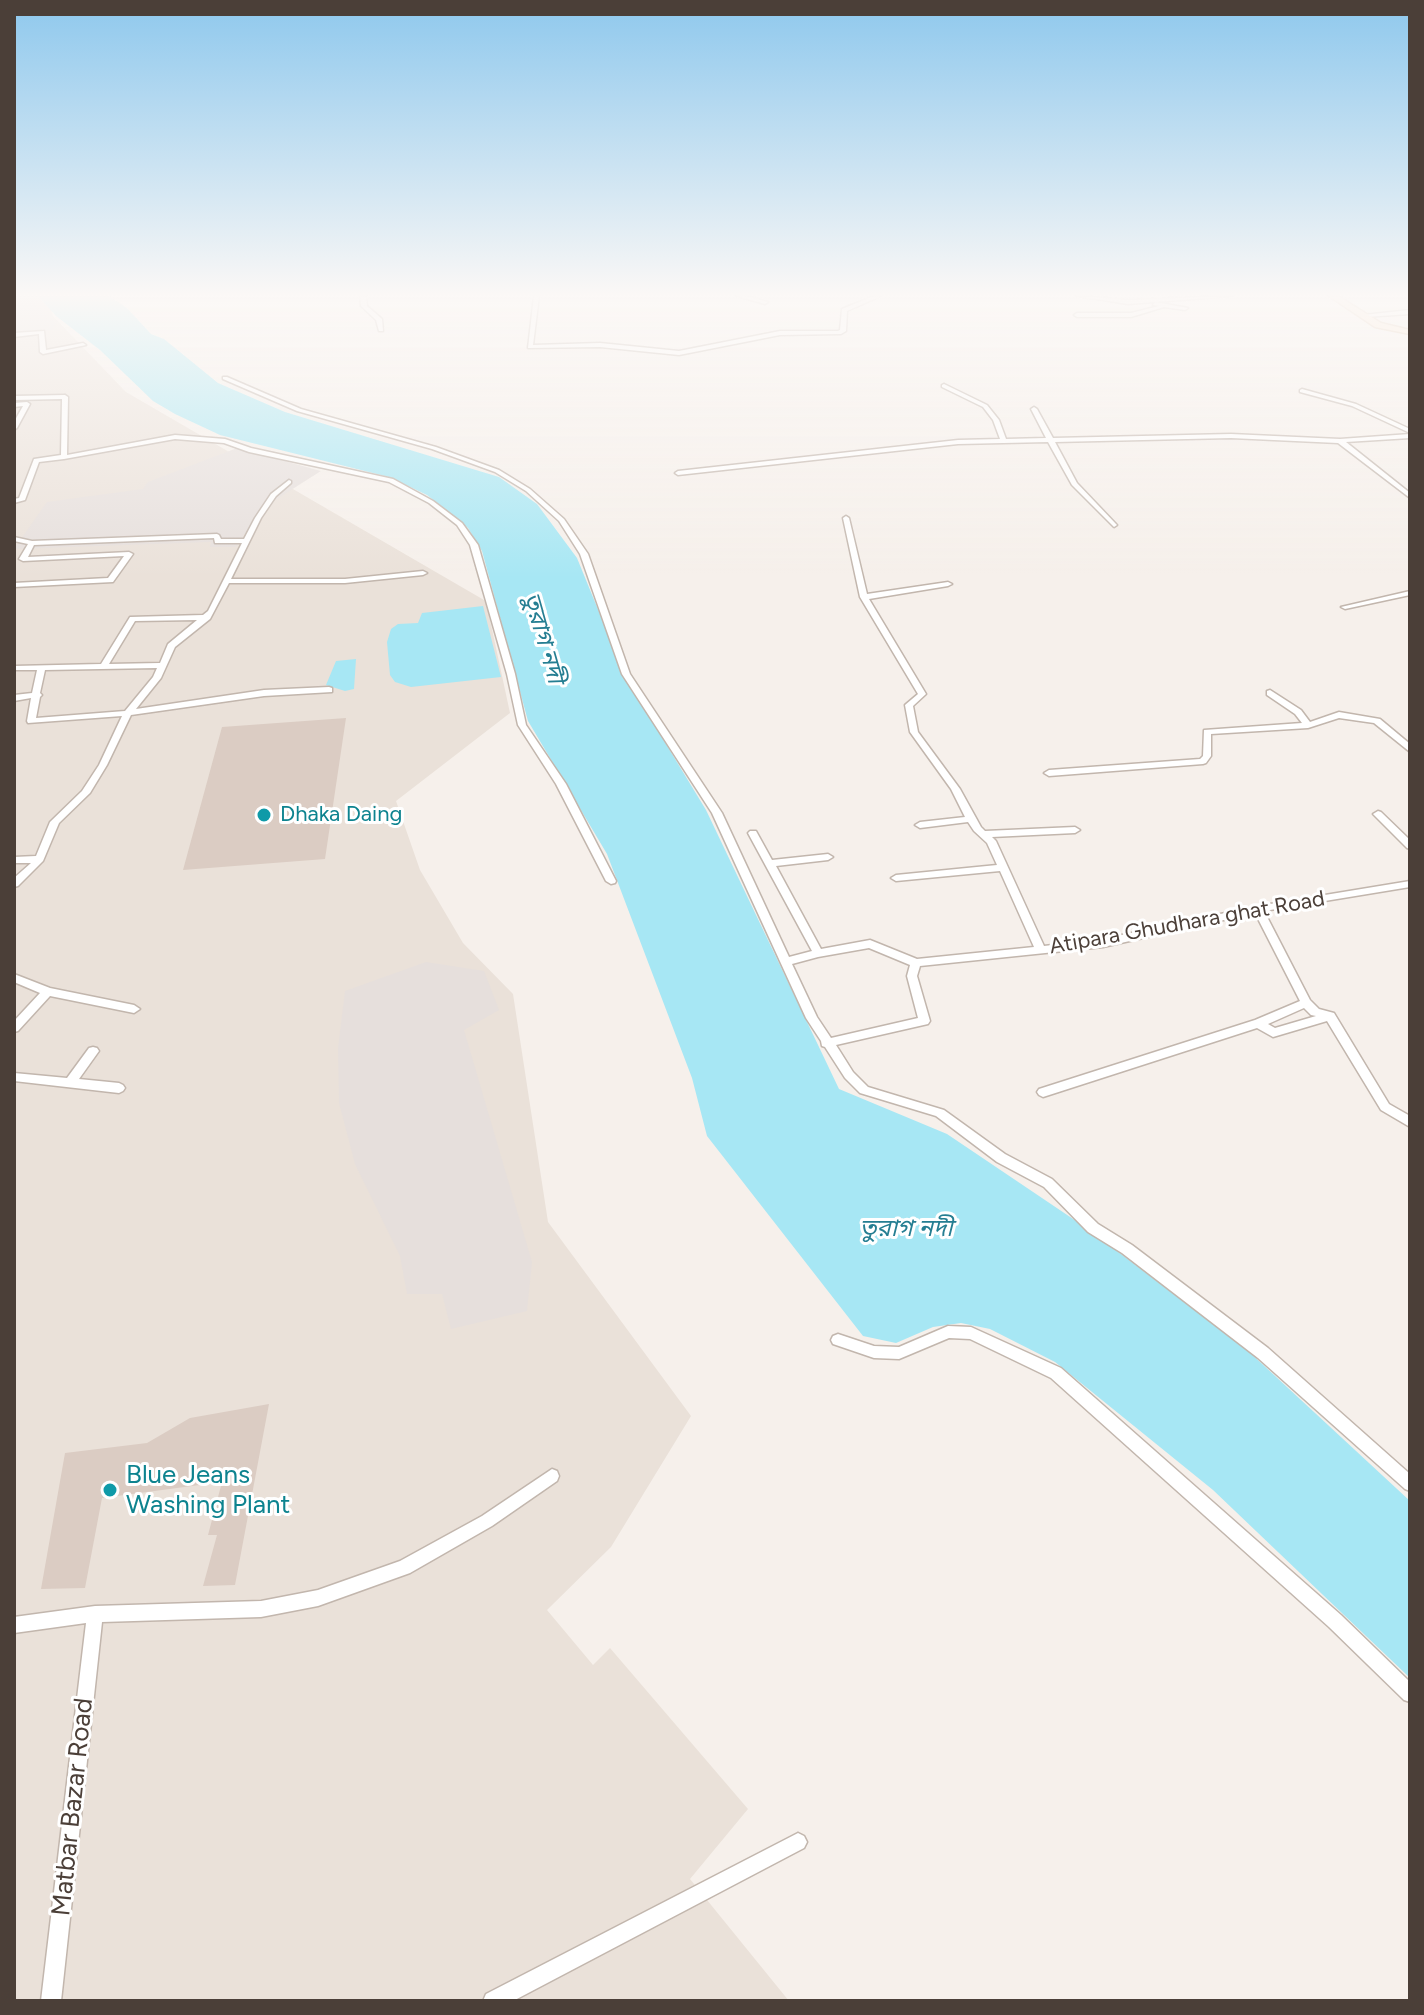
<!DOCTYPE html>
<meta charset="utf-8">
<style>
body{margin:0}
#map{position:relative;width:1424px;height:2015px;overflow:hidden;background:#f6f0eb;font-family:Figtree,sans-serif}
canvas{display:block}
.frame{position:absolute;inset:0;border:16px solid #4b3f38;pointer-events:none}
</style>
<div id="map">
<canvas width="1424" height="2015"></canvas>
<div class="frame"></div>
</div>
<script>
const ctx = document.querySelector('canvas').getContext('2d');
ctx.lineJoin = 'round';
function paint(path, color) { ctx.fillStyle = color; ctx.fill(path, 'evenodd'); }
const toPath = rows => new Path2D(rows.map(r => 'M' + r).join(''));
function strokePath(path, color, width, dash) { ctx.strokeStyle = color; ctx.lineWidth = width; ctx.lineCap = dash ? 'butt' : 'round'; ctx.setLineDash(dash || []); ctx.stroke(path); }
function write(font, color, halo, rows, align = 'center') {
  ctx.font = font + ' Figtree,"Noto Sans Bengali",sans-serif'; ctx.lineWidth = 6; ctx.setLineDash([]); ctx.textBaseline = 'middle'; ctx.strokeStyle = halo; ctx.fillStyle = color; for (const [text, x, y, turn = 0] of rows) {
    ctx.save(); ctx.translate(x, y); ctx.rotate((+turn || 0) * Math.PI / 180); ctx.textAlign = isNaN(turn) ? turn : align; if (halo) ctx.strokeText(text, 0, 0); ctx.fillText(text, 0, 0); ctx.restore();
  }
}
paint(toPath([
 [14,296,47,296,53,316,126,392,484,600,487,606,510,713,396,801,420,870,463,943,513,994,548,1222,691,1416,611,1547,547,1610,593,1665,610,1648,748,1809,690,1879,789,2001,14,2001]
]), '#eae1d9');
paint(toPath([
 [14,296,28,296,56,324,52,330,14,336],
 [237,448,321,471,261,509,236,547,210,547,211,542,14,549,47,502,143,489,148,482],
 [426,962,484,971,499,1010,464,1030,532,1262,527,1311,451,1329,442,1294,407,1294,400,1256,355,1164,339,1103,338,1048,345,991]
]), '#e6dfdc');
paint(toPath([
 [38,296,109,296,127,308,151,334,164,339,218,383,285,412,499,477,537,504,577,558,626,678,706,810,839,1089,947,1134,1088,1229,1246,1349,1410,1501,1410,1678,1213,1490,1055,1362,990,1329,961,1323,933,1327,896,1343,863,1336,707,1136,692,1078,607,854,528,721,482,551,468,528,427,495,389,477,220,435,175,414,153,401,100,350,56,316],
 [483,606,501,677,411,687,395,682,390,675,387,642,391,629,398,624,418,623,422,613],
 [356,659,354,689,345,691,326,685,336,661]
]), '#a7e7f4');
paint(toPath([
 [346,718,325,859,183,870,222,727],
 [269,1404,235,1585,203,1586,217,1535,208,1535,222,1482,102,1498,85,1588,41,1589,65,1453,147,1443,190,1418]
]), '#dbccc3');
const minor = toPath([
 [360,296,366,296,367,306,382,319,383,331,379,331,376,320,361,306,360,296],
 [534,296,539,296,533,345,600,343,679,351,780,331,838,331,840,330,842,309,874,296,881,296,847,311,846,331,841,334,780,335,679,355,600,347,528,348,534,296],
 [737,296,746,296,768,302,765,304,737,296],
 [1077,296,1128,300,1233,296,1128,304,1077,296],
 [1155,302,1188,308,1185,310,1164,307,1131,317,1077,317,1074,315,1077,313,1131,313,1159,306,1153,305,1155,302],
 [1410,310,1410,314,1366,317,1363,315,1410,310],
 [44,331,46,350,83,343,86,345,43,354,40,352,39,334,14,337,14,333,44,331],
 [223,377,227,377,301,409,436,447,499,470,530,489,564,519,588,554,630,674,722,813,789,957,812,951,748,833,750,831,756,831,772,860,828,854,833,857,828,860,776,866,821,949,870,940,917,959,1034,947,1000,871,896,881,891,878,896,875,997,865,987,843,974,831,968,822,920,828,915,825,920,822,965,817,951,789,910,732,905,705,918,694,860,597,843,518,846,516,849,518,867,594,948,582,952,584,948,586,869,599,926,694,913,706,918,732,960,789,981,827,985,831,1075,827,1080,830,1075,833,992,837,996,841,1044,946,1103,939,1258,906,1410,881,1410,887,1264,911,1310,1000,1319,1009,1334,1013,1389,1104,1410,1116,1410,1127,1381,1110,1327,1021,1273,1037,1257,1028,1043,1097,1039,1095,1037,1092,1039,1089,1255,1020,1300,1001,1255,913,1103,947,920,966,917,976,930,1021,928,1024,836,1045,853,1072,868,1087,944,1110,1005,1154,1052,1179,1098,1224,1132,1245,1268,1348,1410,1474,1410,1491,1405,1489,1258,1358,1122,1253,1088,1232,1044,1187,997,1162,936,1116,860,1093,845,1078,825,1047,822,1046,821,1041,806,1018,712,813,622,674,580,554,559,521,526,491,495,472,432,449,297,411,223,379,223,377],
 [869,948,910,965,907,976,918,1018,831,1038,817,1017,792,964,818,957,869,948],
 [1304,1008,1311,1015,1316,1016,1275,1028,1268,1024,1304,1008],
 [944,384,987,405,999,420,1006,439,1046,438,1031,409,1034,407,1037,409,1053,438,1231,434,1340,439,1410,434,1410,438,1346,442,1410,493,1410,498,1338,443,1231,438,1055,442,1077,483,1116,524,1117,525,1114,527,1072,485,1048,442,958,444,678,475,675,473,678,471,958,440,1000,439,993,420,983,407,942,387,942,385,944,384],
 [1302,389,1356,404,1410,429,1410,433,1352,406,1300,392,1300,390,1302,389],
 [65,395,68,397,67,455,175,435,225,439,251,448,393,479,433,501,462,523,478,545,515,674,526,725,566,784,616,881,615,883,611,884,606,881,556,784,518,725,507,674,470,545,457,525,429,503,389,482,249,452,224,443,175,439,64,459,39,462,25,500,14,503,14,499,19,498,34,459,61,455,62,399,14,400,14,396,65,395],
 [14,403,27,402,30,404,17,428,14,430,14,422,23,406,14,407,14,403],
 [289,480,291,481,291,483,276,496,261,518,231,579,345,579,423,571,427,573,423,575,345,583,229,583,210,619,175,647,161,678,136,709,264,690,329,687,332,688,332,692,264,696,131,715,107,765,90,793,59,823,43,861,18,886,14,887,14,878,31,863,14,863,14,857,36,856,50,822,82,791,99,765,122,716,28,723,27,721,31,698,14,701,14,695,32,693,37,670,14,670,14,666,101,664,130,617,203,615,208,611,242,543,215,543,214,538,34,545,28,557,129,552,133,554,113,582,14,587,14,583,108,578,124,556,23,561,19,559,28,544,14,541,14,537,32,541,217,534,219,535,221,539,244,539,255,518,271,494,289,480],
 [197,620,168,644,160,663,109,664,135,621,197,620],
 [157,668,153,677,125,711,36,718,40,697,42,695,40,693,45,670,157,668],
 [1410,591,1410,595,1345,609,1341,607,1410,591],
 [1270,690,1301,710,1310,722,1339,712,1380,719,1410,744,1410,752,1374,723,1339,718,1308,728,1211,734,1211,756,1206,763,1203,764,1049,776,1044,773,1049,770,1200,759,1203,756,1204,730,1302,723,1295,714,1267,695,1267,691,1270,690],
 [1378,811,1381,812,1410,840,1410,849,1407,848,1373,814,1378,811],
 [14,974,50,988,134,1005,140,1009,134,1013,50,996,18,1031,14,1032,14,1021,40,993,14,982,14,974],
 [93,1047,97,1048,99,1051,79,1079,119,1083,123,1085,125,1088,123,1091,119,1093,14,1081,14,1073,67,1078,89,1048,93,1047],
 [948,1326,971,1327,1061,1368,1341,1615,1410,1682,1410,1702,1404,1700,1329,1627,1051,1378,970,1339,949,1338,899,1359,874,1358,833,1344,831,1340,833,1336,838,1334,874,1346,899,1347,948,1326],
 [552,1469,557,1471,559,1476,557,1481,492,1526,410,1573,318,1606,261,1617,102,1622,61,2001,41,2001,86,1623,14,1633,14,1617,95,1606,261,1601,318,1590,400,1561,482,1516,552,1469],
 [798,1833,804,1836,807,1842,804,1848,513,2001,483,2001,486,1994,798,1833]
]);
const secondary = toPath([
 [1329,296,1338,296,1381,323,1410,330,1410,334,1375,327,1329,296]
]);
strokePath(minor, '#c2b6ad', 3);
strokePath(secondary, '#dabb9c', 3);
paint(minor, '#fff');
paint(secondary, '#ffe7cc');
const sky = ctx.createLinearGradient(0, 0, 0, 578);
sky.addColorStop(0, '#8ec8ed');
sky.addColorStop(0.51, '#fbf8f6');
sky.addColorStop(1, '#fbf8f600');
ctx.fillStyle = sky;
ctx.fillRect(0, 0, 1424, 578);
for (const [x, y, r, color] of [
 [264,815,8,"#0f9aa8"],
 [110,1490,8,"#0f9aa8"]
]) { const dot = new Path2D(); dot.arc(x, y, r, 0, 2 * Math.PI); ctx.fillStyle = color; ctx.fill(dot); strokePath(dot, '#fff', 3); }
write('22px', '#0d838f', '#fff', [
 ["Dhaka Daing",280,815]
], 'left');
write('22px', '#4b3f38', '#fff', [
 ["Atipara Ghudhara ghat Road",1187,923,-10]
]);
write('italic 24px', '#257e92', '#fff', [
 ["তুরাগ নদী",543,638,74],
 ["তুরাগ নদী",906,1229]
]);
write('26px', '#0d838f', '#fff', [
 ["Blue Jeans",126,1475],
 ["Washing Plant",126,1505]
], 'left');
write('26px', '#4b3f38', '#fff', [
 ["Matbar Bazar Road",73,1807,-84]
]);
</script>
